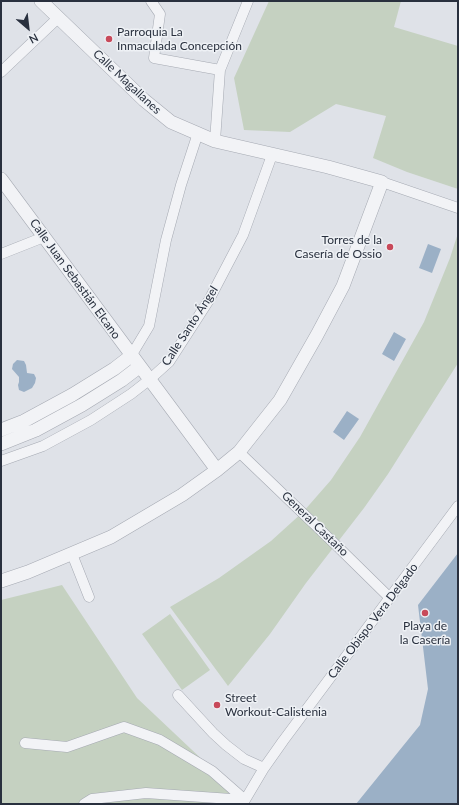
<!DOCTYPE html>
<meta charset="utf-8">
<style>
body{margin:0}
#map{position:relative;width:459px;height:805px;overflow:hidden;background:#dfe2e8;font-family:Lato,sans-serif}
canvas{display:block}
.frame{position:absolute;inset:0;border:2px solid #29303e;pointer-events:none}
.north{position:absolute;left:8px;top:8px;width:40px;height:40px;-webkit-text-stroke:3px #eef1f5;paint-order:stroke;rotate:152deg;font-size:11px;font-weight:700;line-height:16px;text-align:center;color:#29303e}
.north::after{content:'';display:block;margin:auto;width:14px;height:18px;background:#29303e;clip-path:polygon(50% 0,100% 100%,50% 72%,0 100%)}
</style>
<div id="map">
<canvas width="459" height="805"></canvas>
<div class="frame"></div>
<div class="north">N</div>
</div>
<script>
const ctx = document.querySelector('canvas').getContext('2d');
ctx.lineJoin = 'round';
function paint(path, color) { ctx.fillStyle = color; ctx.fill(path, 'evenodd'); }
const toPath = rows => new Path2D(rows.map(r => 'M' + r).join(''));
function strokePath(path, color, width, dash) { ctx.strokeStyle = color; ctx.lineWidth = width; ctx.lineCap = dash ? 'butt' : 'round'; ctx.setLineDash(dash || []); ctx.stroke(path); }
function write(font, color, halo, rows, align = 'center') {
  ctx.font = font + ' Lato,sans-serif'; ctx.lineWidth = 3; ctx.setLineDash([]); ctx.textBaseline = 'middle'; ctx.strokeStyle = halo; ctx.fillStyle = color; for (const [text, x, y, turn = 0] of rows) {
    ctx.save(); ctx.translate(x, y); ctx.rotate((+turn || 0) * Math.PI / 180); ctx.textAlign = isNaN(turn) ? turn : align; if (halo) ctx.strokeText(text, 0, 0); ctx.fillText(text, 0, 0); ctx.restore();
  }
}
paint(toPath([
 [269,1,401,1,394,27,458,46,458,189,407,172,373,158,386,116,336,104,290,132,244,130,234,78],
 [458,233,458,363,388,474,364,508,306,583,270,634,228,686,170,607,219,578,271,541,303,512,331,480,360,437,424,322,450,258],
 [62,585,137,698,245,800,251,804,1,804,1,600],
 [170,614,210,670,182,690,142,634]
]), '#c5d1c1');
paint(toPath([
 [428,244,441,249,432,273,419,268],
 [394,332,406,339,394,361,382,354],
 [17,360,24,361,26,365,27,373,34,374,36,378,35,383,32,388,24,392,19,390,18,385,19,382,19,377,12,369,13,364],
 [347,411,359,419,344,440,333,432],
 [458,553,458,804,356,804,420,725,428,689,418,605]
]), '#9bb0c6');
const minor = toPath([
 [151,1,160,14,154,58,220,70],
 [1,72,58,18],
 [215,141,220,70,248,1],
 [382,182,458,208],
 [1,254,44,237],
 [131,356,149,326,166,240,181,185,198,133],
 [239,452,336,545,390,598],
 [1,461,43,446,91,420,131,394,149,380,169,362,209,300,243,235,272,155],
 [72,554,89,597],
 [178,695,213,733,226,745,244,759,264,768],
 [25,743,67,747,124,727,160,740,212,771,245,800],
 [245,800,264,768,283,741,458,506],
 [84,804,92,799,146,793,245,800]
]);
const tertiary = toPath([
 [1,179,217,470],
 [1,430,24,421,72,395,114,369,131,356],
 [1,444,36,430,82,405,122,380,139,367],
 [1,581,28,572,111,537,182,495,217,470,239,452,280,400,317,335,343,286,382,182,328,167,215,141,171,122,144,100,41,1]
]);
strokePath(minor, '#a5a9b2', 11);
strokePath(tertiary, '#a5a9b2', 14);
strokePath(minor, '#f2f3f6', 10);
strokePath(tertiary, '#f2f3f6', 13);
for (const [x, y, r, color] of [
 [109,39,4,"#c8495a"],
 [390,247,4,"#c8495a"],
 [425,613,4,"#c8495a"],
 [217,705,4,"#c8495a"]
]) { const dot = new Path2D(); dot.arc(x, y, r, 0, 2 * Math.PI); ctx.fillStyle = color; ctx.fill(dot); strokePath(dot, '#eef1f5', 1.5); }
write('12px', '#29303e', '#eef1f5', [
 ["Parroquia La",117,32],
 ["Inmaculada Concepción",117,46],
 ["Torres de la",382,240,"right"],
 ["Casería de Ossio",382,254,"right"],
 ["Playa de",425,626,"center"],
 ["la Casería",425,640,"center"],
 ["Street",225,698],
 ["Workout-Calistenia",225,712]
], 'left');
write('12px', '#29303e', '#eef1f5', [
 ["Calle Magallanes",127,82,43],
 ["Calle Juan Sebastián Elcano",75,279,54],
 ["Calle Santo Ángel",190,326,-57],
 ["General Castaño",315,524,44],
 ["Calle Obispo Vera Delgado",373,621,-53]
]);
</script>
